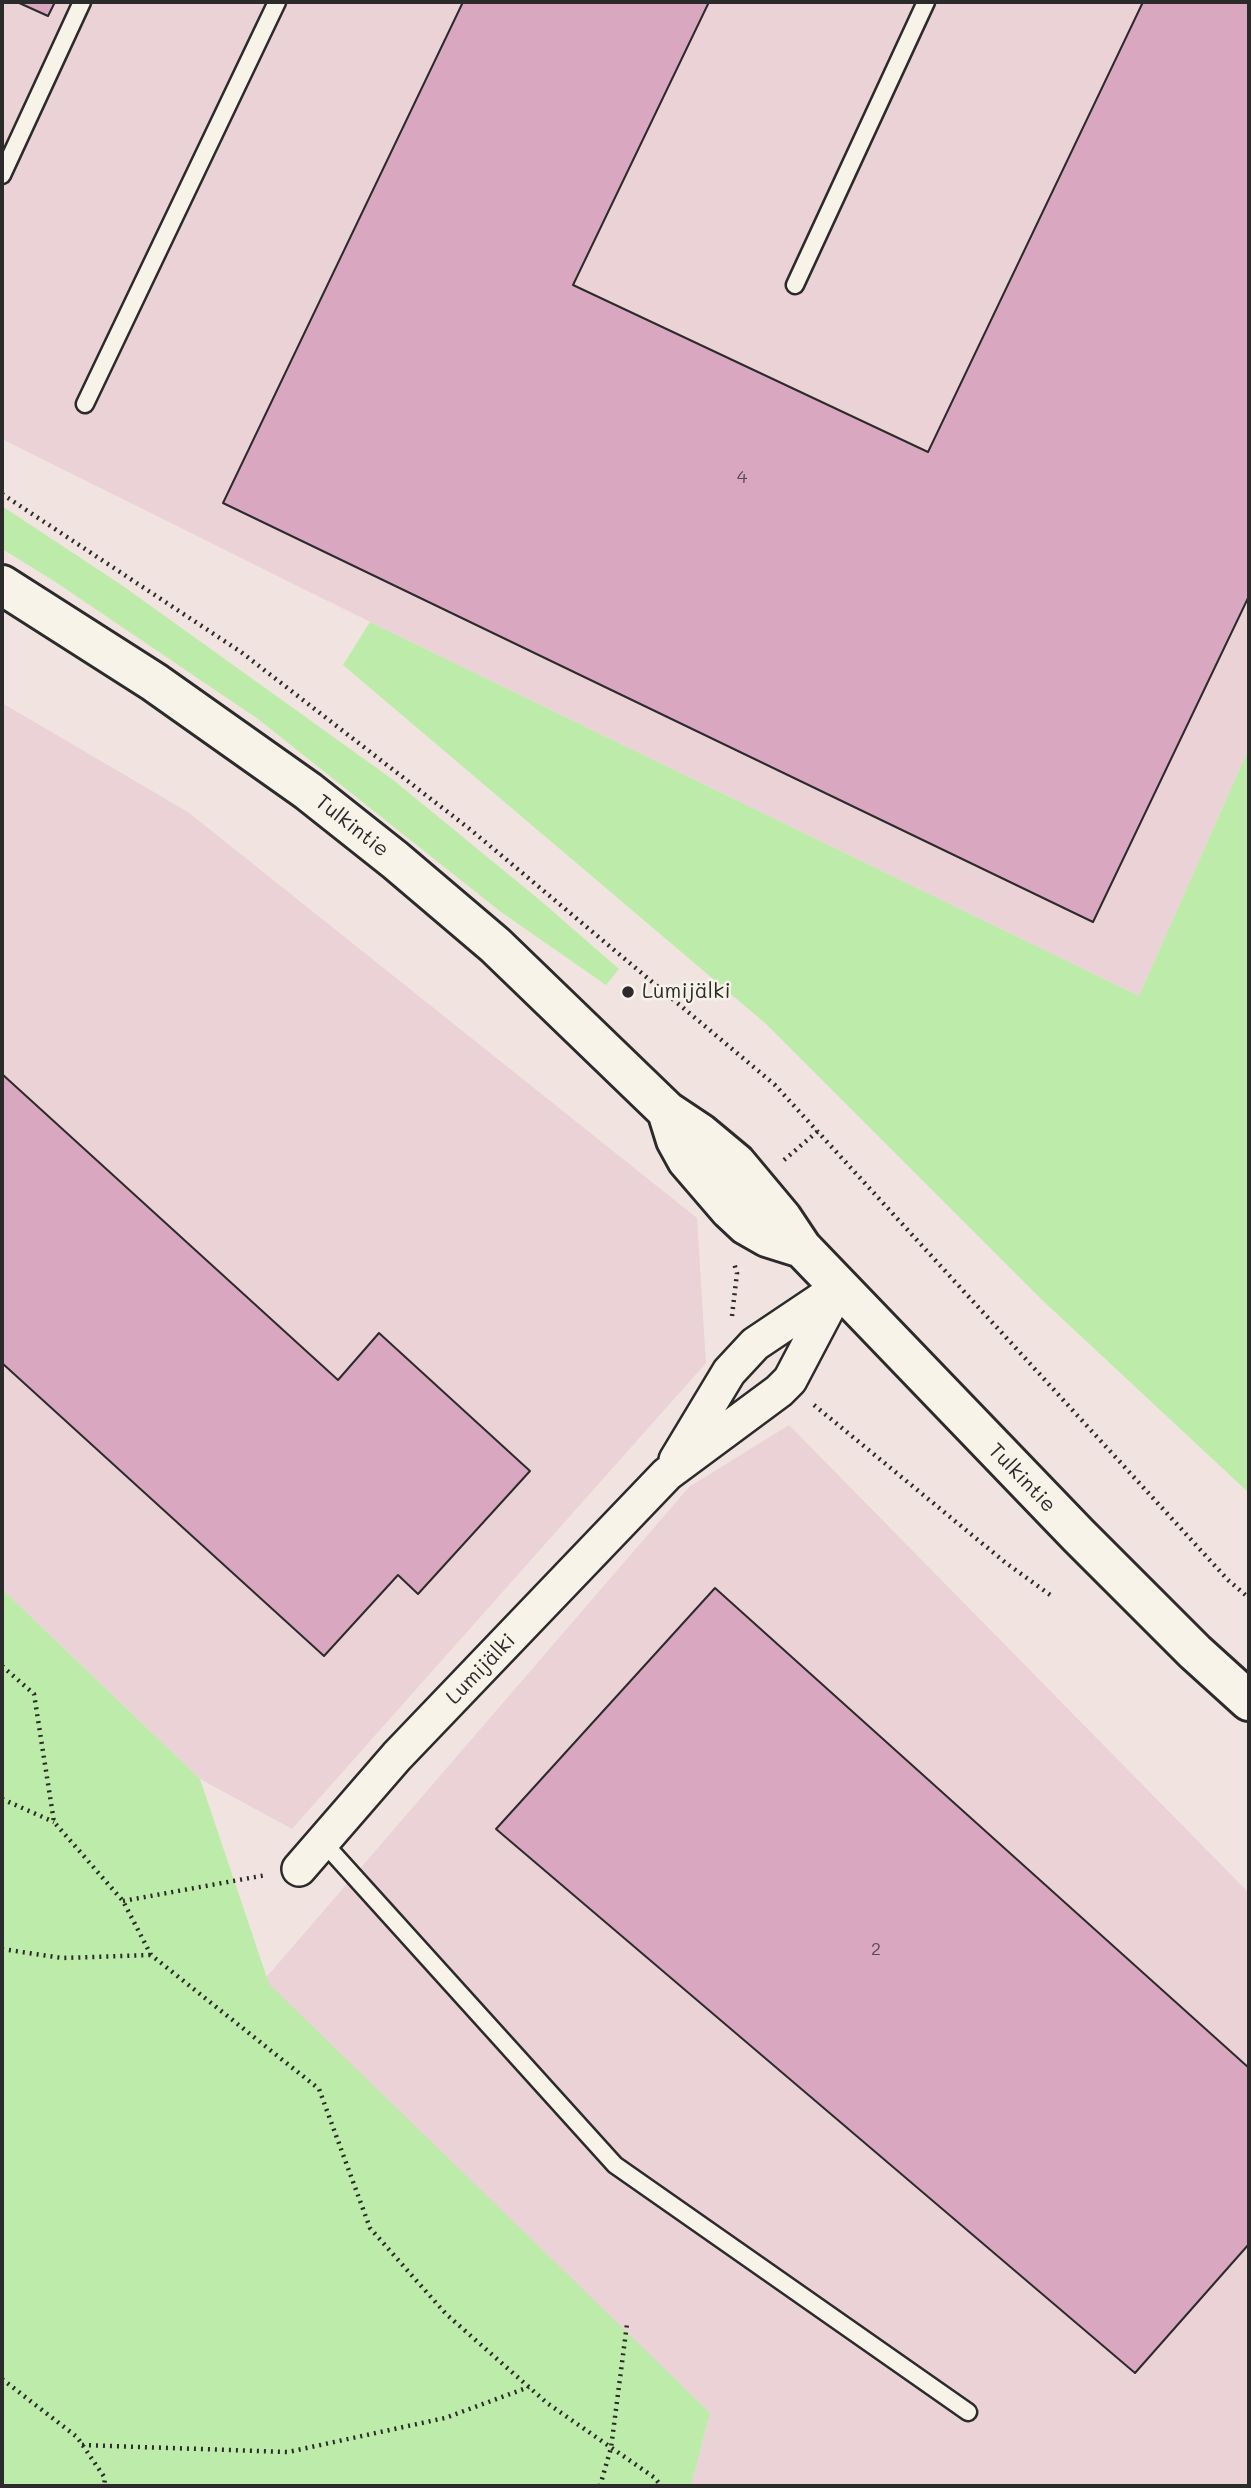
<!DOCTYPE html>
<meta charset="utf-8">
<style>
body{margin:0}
#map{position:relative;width:1251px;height:2488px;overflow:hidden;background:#f1e4e0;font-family:Mali,sans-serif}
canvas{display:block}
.frame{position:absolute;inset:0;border:4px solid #2b2b2b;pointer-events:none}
</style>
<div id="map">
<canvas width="1251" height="2488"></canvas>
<div class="frame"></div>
</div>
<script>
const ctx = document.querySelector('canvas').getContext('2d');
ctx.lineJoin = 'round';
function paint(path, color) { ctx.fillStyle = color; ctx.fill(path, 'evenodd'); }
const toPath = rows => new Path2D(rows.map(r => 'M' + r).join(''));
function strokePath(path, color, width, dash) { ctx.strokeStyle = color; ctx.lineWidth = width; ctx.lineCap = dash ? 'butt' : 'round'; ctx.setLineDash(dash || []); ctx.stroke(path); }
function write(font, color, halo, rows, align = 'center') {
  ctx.font = font + ' Mali,sans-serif'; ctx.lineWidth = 5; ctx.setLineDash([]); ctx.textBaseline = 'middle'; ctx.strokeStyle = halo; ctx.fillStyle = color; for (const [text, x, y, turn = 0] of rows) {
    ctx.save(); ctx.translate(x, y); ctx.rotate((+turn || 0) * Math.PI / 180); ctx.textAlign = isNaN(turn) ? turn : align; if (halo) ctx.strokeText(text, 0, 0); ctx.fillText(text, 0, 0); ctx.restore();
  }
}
paint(toPath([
 [2,2,1249,2,1249,748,1139,996,370,622,2,439],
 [2,703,188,812,697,1218,706,1363,292,1829,200,1779,2,1589],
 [789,1425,1249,1893,1249,2486,691,2486,710,2413,251,1995,689,1487]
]), '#ead2d7');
paint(toPath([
 [2,506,123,586,392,779,541,901,619,969,606,985,501,912,258,719,54,581,2,549],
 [370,622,1139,996,1249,748,1249,1493,1041,1299,765,1023,343,665],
 [2,1589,200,1779,269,1984,710,2413,691,2486,2,2486]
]), '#bdebaa');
const building = toPath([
 [17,2,55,2,48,16,17,2],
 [463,2,709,2,573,285,928,452,1143,2,1249,2,1249,596,1093,922,223,503,463,2],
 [2,1074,338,1380,379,1333,530,1471,418,1594,398,1575,324,1656,2,1363,2,1074],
 [715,1588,1249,2068,1249,2244,1135,2373,496,1829,715,1588]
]);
paint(building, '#daa7c1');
strokePath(building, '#2b2b2b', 2);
const lane = toPath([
 [2,175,82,2],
 [795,285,926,2],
 [85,404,277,2],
 [323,1842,615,2165,968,2412]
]);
const street = toPath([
 [676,1460,729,1372,755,1344,834,1291],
 [299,1869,397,1756,667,1474,779,1391,790,1380,839,1287]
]);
const secondary = toPath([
 [2,585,154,682,308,791,395,860,495,945,667,1111,700,1133,736,1163,782,1218,802,1248,1078,1535,1195,1652,1249,1701],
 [667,1111,676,1140,687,1160,730,1210,746,1225,767,1237,802,1248]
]);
strokePath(lane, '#2b2b2b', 21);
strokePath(street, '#2b2b2b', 38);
strokePath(secondary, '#2b2b2b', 44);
strokePath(toPath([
 [2,494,241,652,471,830,775,1085,1228,1580,1249,1598],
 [784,1160,818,1131],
 [732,1316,737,1273,734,1263],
 [814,1405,1006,1563,1053,1597],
 [2,1666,34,1694,54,1822,123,1901,151,1955,319,2089,370,2228,446,2314,547,2403,655,2478,661,2486],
 [2,1799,54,1822],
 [123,1901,266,1875],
 [2,1949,62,1958,151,1955],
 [2,2379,77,2437,105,2478,104,2486],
 [82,2445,288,2452,445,2418,529,2387],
 [600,2486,611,2448,627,2324]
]), '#2b2b2b', 4.5, [2, 5]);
strokePath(lane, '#f7f3e8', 16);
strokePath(street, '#f7f3e8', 33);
strokePath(secondary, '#f7f3e8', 38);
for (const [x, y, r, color] of [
 [628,992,7,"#2b2b2b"]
]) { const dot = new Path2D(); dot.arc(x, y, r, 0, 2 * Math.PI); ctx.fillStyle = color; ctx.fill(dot); strokePath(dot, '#f7f3e8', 2.5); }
write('18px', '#574a50', null, [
 ["4",742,477],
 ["2",876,1949]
]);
write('21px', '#2b2b2b', '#f7f3e8', [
 ["Tulkintie",352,826,38],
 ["Tulkintie",1022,1478,46],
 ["Lumijälki",481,1669,-46]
]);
write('21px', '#2b2b2b', '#f7f3e8', [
 ["Lumijälki",642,992]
], 'left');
</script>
